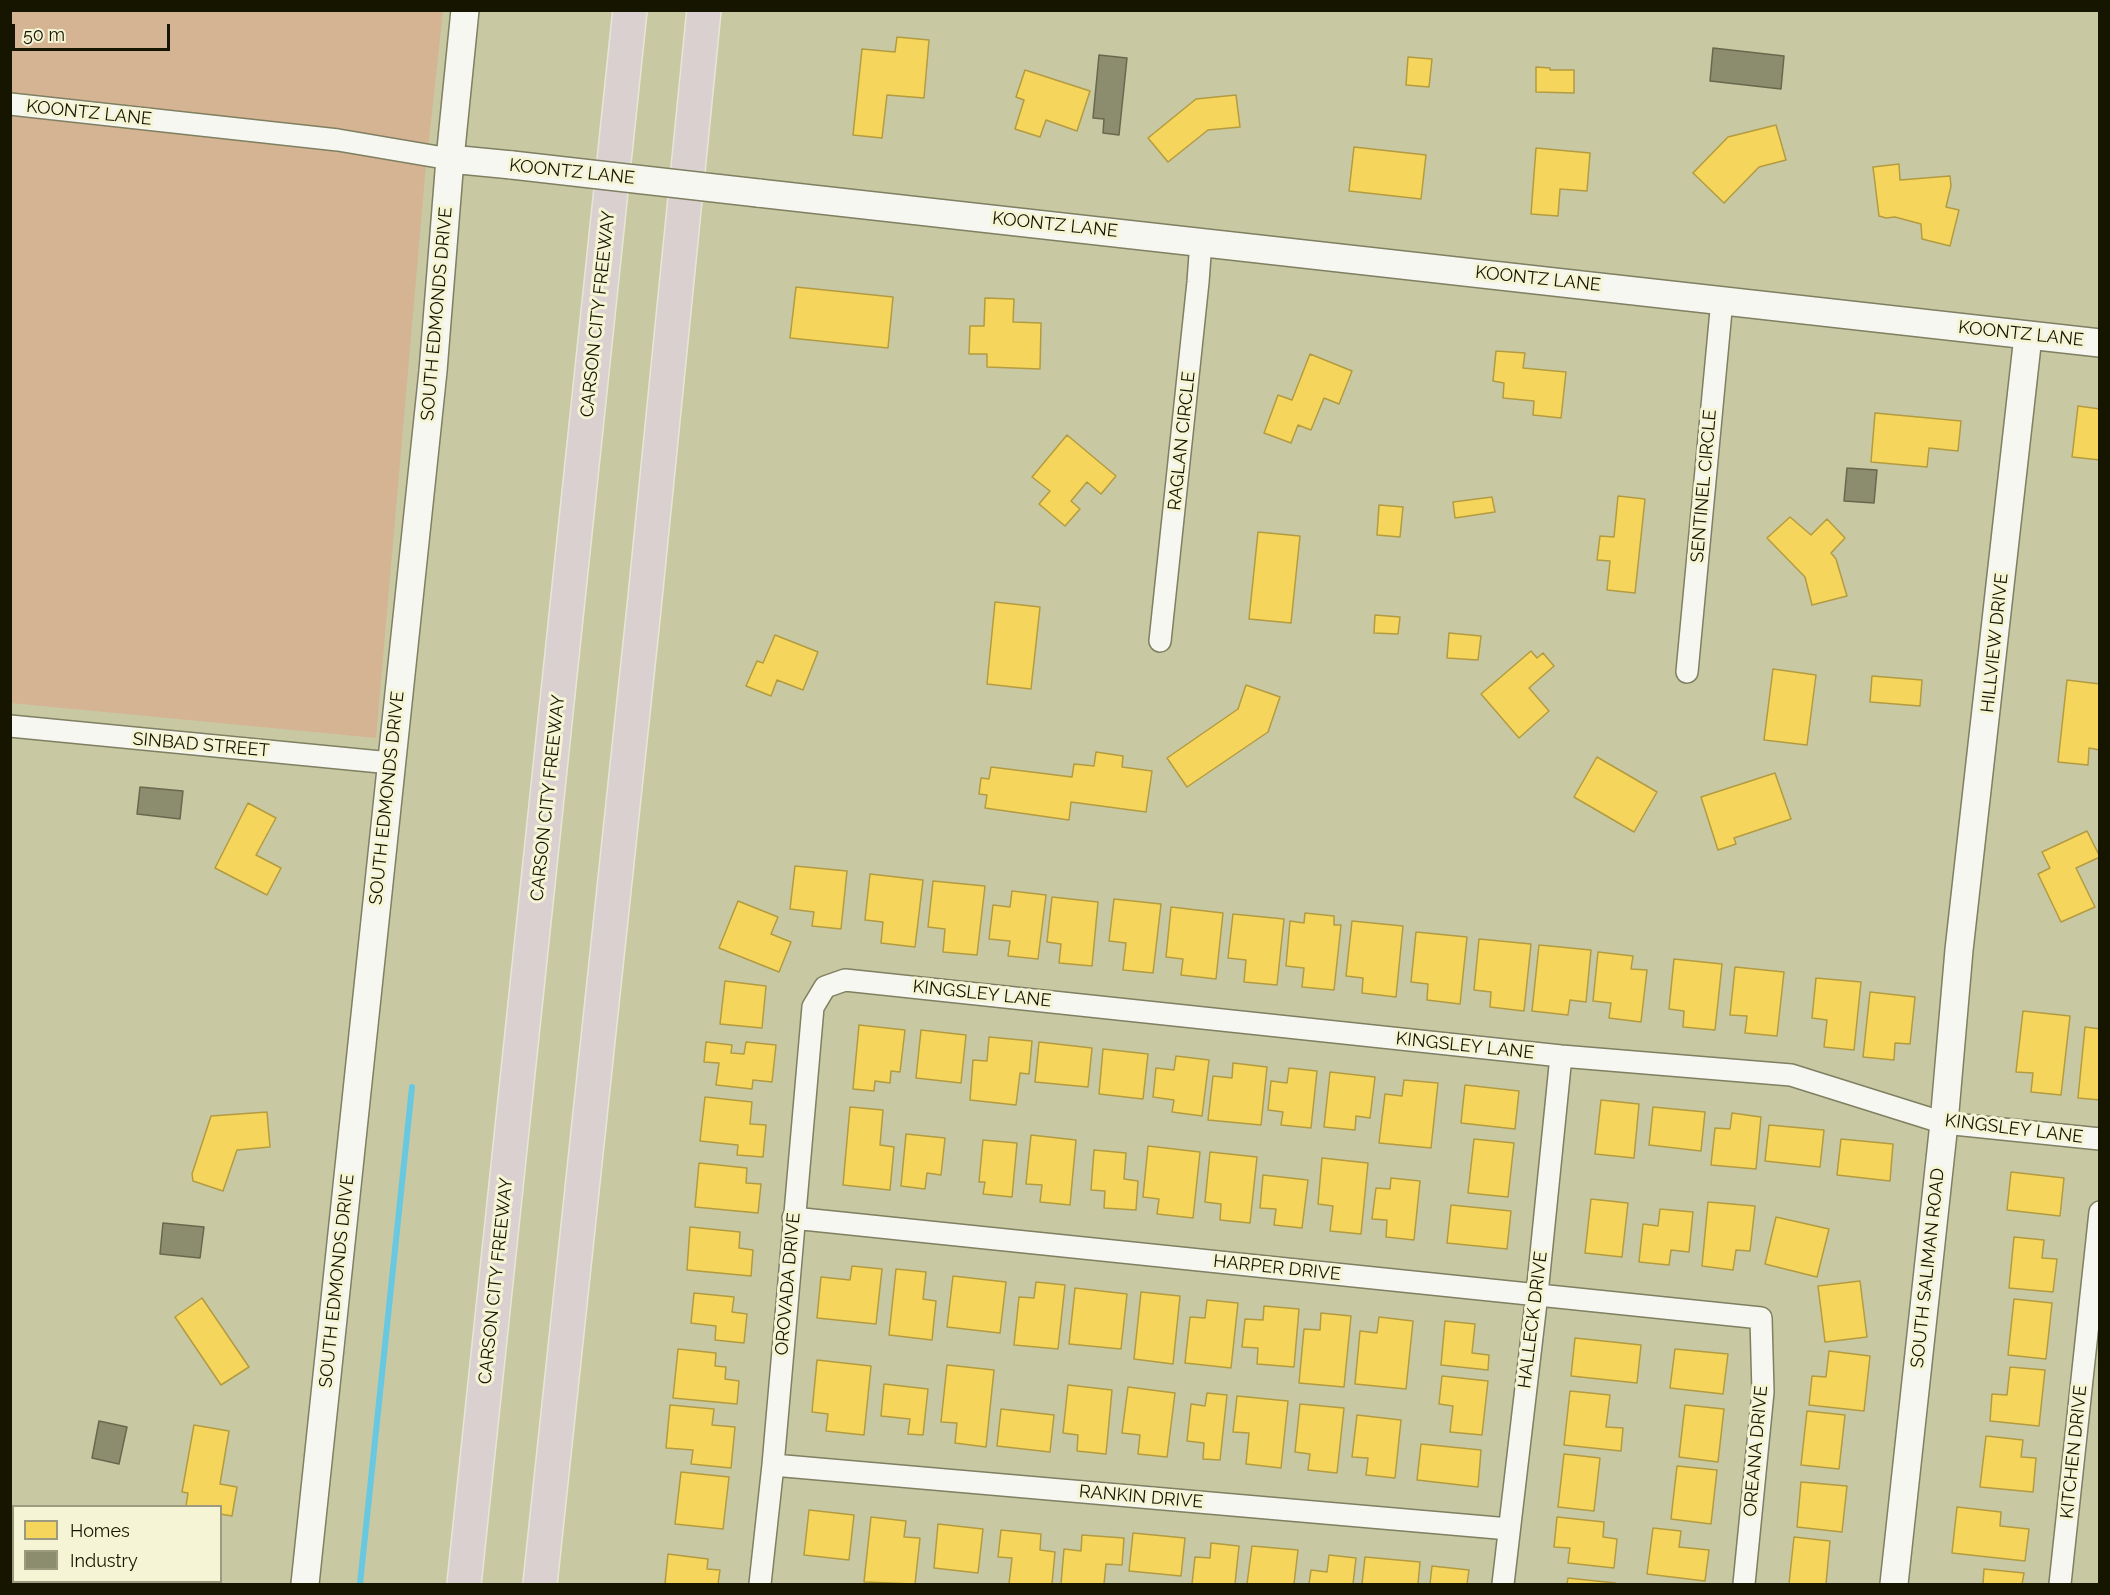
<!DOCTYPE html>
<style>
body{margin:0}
#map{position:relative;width:2110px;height:1595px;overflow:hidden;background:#c8c8a3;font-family:Raleway,sans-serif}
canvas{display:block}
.frame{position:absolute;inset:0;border:12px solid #161500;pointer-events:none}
.legend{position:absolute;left:12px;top:1505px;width:210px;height:78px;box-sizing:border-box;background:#f5f5d5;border:2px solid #9c9b80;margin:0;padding:8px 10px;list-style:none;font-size:18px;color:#161500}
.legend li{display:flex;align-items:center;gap:12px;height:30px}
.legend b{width:30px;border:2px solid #9c9b80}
.scale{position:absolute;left:12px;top:24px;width:158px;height:27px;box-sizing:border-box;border:3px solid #161500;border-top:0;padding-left:8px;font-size:18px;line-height:21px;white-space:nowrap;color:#161500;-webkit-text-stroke:4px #f5f5d5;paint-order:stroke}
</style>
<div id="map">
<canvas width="2110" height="1595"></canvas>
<div class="frame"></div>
<ul class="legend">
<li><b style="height:16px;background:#f6d55c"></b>Homes</li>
<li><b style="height:16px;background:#8c8c6e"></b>Industry</li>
</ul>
<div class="scale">50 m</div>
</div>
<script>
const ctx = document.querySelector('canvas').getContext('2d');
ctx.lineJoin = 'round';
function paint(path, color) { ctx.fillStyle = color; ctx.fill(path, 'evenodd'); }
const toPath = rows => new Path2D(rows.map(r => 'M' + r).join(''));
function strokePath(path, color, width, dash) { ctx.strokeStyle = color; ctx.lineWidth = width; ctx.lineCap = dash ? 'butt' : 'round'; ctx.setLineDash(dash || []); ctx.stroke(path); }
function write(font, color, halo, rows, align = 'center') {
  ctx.font = font + ' Raleway,sans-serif'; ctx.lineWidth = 6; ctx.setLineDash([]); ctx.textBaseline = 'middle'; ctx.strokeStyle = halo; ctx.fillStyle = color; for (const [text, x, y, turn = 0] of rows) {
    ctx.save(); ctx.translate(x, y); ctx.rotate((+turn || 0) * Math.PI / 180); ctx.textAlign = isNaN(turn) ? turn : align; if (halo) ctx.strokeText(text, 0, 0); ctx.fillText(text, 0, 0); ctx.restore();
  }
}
paint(toPath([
 [10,11,443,11,425,176,376,738,11,703]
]), '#d5b493');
const homes = toPath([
 [897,37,929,40,924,98,887,95,882,138,853,135,862,49,895,52,897,37],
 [1408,57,1432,59,1429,87,1406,85,1408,57],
 [1536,67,1550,68,1550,70,1574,70,1574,93,1536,92,1536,67],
 [1025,70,1090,91,1077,131,1046,120,1040,137,1015,129,1024,100,1016,97,1025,70],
 [1236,95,1240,127,1208,130,1168,162,1148,138,1196,99,1236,95],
 [1776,125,1786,160,1759,167,1724,203,1693,173,1728,137,1776,125],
 [1354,147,1426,155,1421,199,1349,191,1354,147],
 [1536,148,1590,153,1587,191,1560,189,1558,216,1531,214,1536,148],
 [1899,164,1900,180,1950,176,1951,186,1946,207,1959,210,1950,246,1922,239,1921,224,1895,217,1886,218,1879,216,1873,167,1899,164],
 [796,287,893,297,888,348,790,338,796,287],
 [985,298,1014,299,1013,322,1041,323,1040,369,987,367,987,354,969,354,970,326,984,326,985,298],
 [1496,351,1525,353,1523,368,1566,372,1561,418,1533,415,1534,401,1503,398,1504,383,1493,381,1496,351],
 [1310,354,1352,371,1339,404,1324,398,1311,430,1298,425,1291,443,1264,433,1278,395,1292,400,1310,354],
 [2078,406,2100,409,2100,460,2072,457,2078,406],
 [1875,413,1961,421,1958,451,1929,448,1927,467,1871,462,1875,413],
 [1067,435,1116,476,1101,494,1087,482,1071,501,1080,509,1065,526,1039,504,1050,491,1032,477,1067,435],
 [1618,496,1645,499,1635,593,1607,590,1610,561,1597,560,1600,536,1614,537,1618,496],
 [1492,497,1495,512,1455,518,1453,502,1492,497],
 [1379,505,1403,507,1400,537,1377,535,1379,505],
 [1790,517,1811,535,1827,519,1845,538,1831,553,1836,559,1847,596,1812,605,1805,577,1767,538,1790,517],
 [1258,532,1300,536,1291,623,1249,619,1258,532],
 [995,602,1040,607,1031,689,987,684,995,602],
 [1375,615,1400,617,1398,634,1374,633,1375,615],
 [1449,633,1481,636,1478,660,1447,658,1449,633],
 [775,635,818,652,803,690,777,680,771,696,746,686,757,661,763,663,775,635],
 [1531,651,1537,658,1543,653,1554,666,1529,688,1549,711,1519,738,1481,694,1531,651],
 [1773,669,1816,675,1807,745,1764,740,1773,669],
 [1872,676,1922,680,1920,706,1870,702,1872,676],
 [2067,680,2100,684,2100,750,2089,748,2088,765,2058,762,2067,680],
 [1246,685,1280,697,1268,732,1187,787,1167,758,1238,709,1246,685],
 [1096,752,1123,756,1122,767,1152,771,1146,812,1071,802,1069,820,985,808,987,795,979,794,981,778,989,779,991,767,1072,777,1074,764,1094,766,1096,752],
 [1597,757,1657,792,1634,832,1574,797,1597,757],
 [1775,773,1791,819,1734,838,1736,844,1718,850,1701,797,1775,773],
 [248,803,276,818,256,855,281,868,267,895,215,868,248,803],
 [2087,831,2100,857,2076,868,2095,907,2061,922,2038,874,2050,868,2042,852,2087,831],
 [795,866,847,871,841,929,812,926,814,912,790,909,795,866],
 [870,874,923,880,915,947,881,943,883,922,865,920,870,874],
 [933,881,985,886,977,955,943,952,945,929,928,927,933,881],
 [1012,891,1046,895,1038,959,1008,956,1010,941,989,939,993,905,1010,907,1012,891],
 [1052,897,1098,902,1092,966,1059,963,1061,944,1047,942,1052,897],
 [1114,899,1161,904,1153,973,1123,970,1126,943,1109,941,1114,899],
 [738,901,778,917,771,934,791,942,779,972,719,948,738,901],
 [1171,907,1223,913,1216,979,1181,975,1183,959,1166,957,1171,907],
 [1305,913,1334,916,1334,925,1341,925,1334,990,1302,987,1304,968,1286,966,1290,921,1304,923,1305,913],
 [1233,914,1284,919,1277,985,1244,982,1246,960,1228,958,1233,914],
 [1352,921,1403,926,1396,997,1362,993,1363,978,1346,976,1352,921],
 [1416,932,1467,937,1460,1004,1427,1000,1428,984,1411,982,1416,932],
 [1479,939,1531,944,1524,1011,1490,1007,1491,992,1474,990,1479,939],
 [1539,945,1591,950,1586,1002,1570,1000,1568,1015,1532,1011,1539,945],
 [1598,952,1633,956,1631,969,1647,970,1641,1022,1609,1018,1611,1003,1593,1001,1598,952],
 [1674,959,1722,964,1715,1030,1683,1027,1684,1011,1669,1009,1674,959],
 [1735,967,1784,972,1777,1036,1745,1033,1747,1016,1730,1015,1735,967],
 [1816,978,1861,982,1854,1050,1824,1047,1827,1020,1812,1018,1816,978],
 [725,981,766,986,762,1028,720,1024,725,981],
 [1870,992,1915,997,1910,1044,1895,1043,1894,1060,1863,1057,1870,992],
 [2023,1011,2070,1016,2061,1095,2031,1092,2033,1073,2016,1072,2023,1011],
 [859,1025,905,1030,900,1072,891,1071,890,1083,875,1081,874,1091,853,1089,859,1025],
 [2085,1027,2100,1029,2100,1100,2078,1098,2085,1027],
 [921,1030,966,1035,961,1083,916,1078,921,1030],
 [989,1037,1032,1041,1029,1074,1020,1073,1016,1105,970,1100,973,1060,987,1061,989,1037],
 [706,1042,732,1045,731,1053,744,1054,746,1042,776,1045,772,1082,753,1080,752,1089,716,1085,719,1063,704,1062,706,1042],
 [1039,1042,1092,1048,1088,1087,1035,1082,1039,1042],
 [1103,1049,1148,1054,1143,1099,1099,1094,1103,1049],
 [1176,1056,1209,1060,1202,1116,1172,1112,1174,1100,1153,1097,1156,1068,1174,1070,1176,1056],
 [1233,1063,1267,1067,1261,1125,1208,1120,1213,1076,1232,1078,1233,1063],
 [1289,1068,1317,1071,1311,1128,1281,1125,1283,1112,1268,1110,1271,1081,1287,1083,1289,1068],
 [1330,1072,1375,1077,1370,1118,1356,1116,1355,1130,1324,1127,1330,1072],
 [1404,1080,1438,1083,1431,1148,1379,1143,1385,1094,1402,1096,1404,1080],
 [1465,1085,1519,1091,1515,1129,1461,1123,1465,1085],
 [705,1097,752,1102,750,1124,766,1125,763,1157,737,1155,738,1145,700,1141,705,1097],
 [1601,1100,1639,1104,1634,1158,1595,1154,1601,1100],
 [850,1107,883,1110,880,1145,894,1147,890,1190,843,1185,850,1107],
 [1653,1107,1705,1112,1701,1151,1649,1145,1653,1107],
 [267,1112,270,1147,237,1150,223,1191,193,1181,192,1174,211,1116,267,1112],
 [1732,1113,1761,1117,1756,1169,1711,1165,1715,1128,1730,1129,1732,1113],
 [1769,1125,1824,1130,1820,1167,1765,1161,1769,1125],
 [906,1134,945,1138,941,1175,927,1173,925,1189,901,1186,906,1134],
 [1031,1135,1076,1140,1070,1205,1040,1202,1042,1185,1026,1184,1031,1135],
 [1474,1139,1514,1143,1508,1197,1468,1193,1474,1139],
 [1841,1139,1893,1144,1890,1181,1837,1175,1841,1139],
 [983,1140,1017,1143,1012,1197,983,1194,985,1182,979,1182,983,1140],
 [1148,1146,1200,1152,1193,1218,1157,1214,1159,1199,1143,1197,1148,1146],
 [1094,1150,1126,1153,1124,1179,1138,1181,1136,1210,1104,1208,1105,1191,1091,1190,1094,1150],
 [1210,1152,1257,1157,1250,1223,1220,1220,1221,1204,1205,1202,1210,1152],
 [1322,1158,1368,1163,1361,1234,1330,1231,1333,1206,1318,1204,1322,1158],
 [699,1163,747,1168,746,1183,761,1184,758,1213,695,1207,699,1163],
 [2011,1172,2064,1178,2060,1216,2007,1210,2011,1172],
 [1263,1175,1308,1180,1302,1228,1274,1225,1276,1209,1260,1208,1263,1175],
 [1391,1178,1420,1181,1414,1240,1386,1237,1387,1220,1372,1219,1376,1188,1390,1189,1391,1178],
 [1591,1199,1628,1203,1622,1257,1585,1253,1591,1199],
 [1708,1202,1755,1206,1750,1251,1736,1250,1733,1270,1702,1266,1708,1202],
 [1451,1205,1511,1211,1507,1249,1447,1243,1451,1205],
 [1660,1209,1693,1212,1689,1252,1671,1250,1669,1265,1639,1262,1643,1224,1658,1226,1660,1209],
 [1776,1217,1829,1229,1817,1277,1765,1264,1776,1217],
 [690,1227,740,1232,739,1248,753,1250,751,1276,687,1270,690,1227],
 [2014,1237,2044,1240,2042,1258,2057,1259,2053,1292,2009,1288,2014,1237],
 [852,1266,882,1269,876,1324,817,1318,821,1277,850,1280,852,1266],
 [896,1269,926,1272,923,1299,936,1301,932,1340,889,1335,896,1269],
 [953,1276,1006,1282,1000,1333,947,1327,953,1276],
 [1860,1281,1867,1337,1825,1342,1818,1286,1860,1281],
 [1036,1282,1065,1285,1058,1349,1014,1345,1019,1297,1034,1298,1036,1282],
 [1075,1288,1127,1294,1121,1349,1069,1344,1075,1288],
 [1141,1292,1180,1296,1173,1364,1134,1359,1141,1292],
 [694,1293,734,1297,732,1312,747,1314,744,1343,715,1340,716,1326,691,1323,694,1293],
 [202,1298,249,1367,221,1385,175,1317,202,1298],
 [2014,1299,2052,1303,2046,1359,2008,1355,2014,1299],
 [1207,1300,1238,1303,1231,1368,1185,1363,1190,1317,1205,1318,1207,1300],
 [1264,1306,1299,1309,1294,1367,1257,1364,1258,1348,1242,1347,1245,1319,1263,1320,1264,1306],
 [1321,1313,1351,1316,1344,1387,1299,1383,1304,1329,1320,1330,1321,1313],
 [1379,1317,1413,1321,1406,1389,1355,1384,1360,1331,1377,1333,1379,1317],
 [1445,1321,1475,1324,1472,1353,1489,1355,1488,1370,1441,1365,1445,1321],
 [1575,1338,1641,1345,1637,1383,1571,1376,1575,1338],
 [678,1349,716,1353,715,1366,726,1367,725,1379,739,1381,737,1404,673,1398,678,1349],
 [1675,1349,1728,1354,1723,1394,1670,1388,1675,1349],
 [1829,1351,1870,1356,1864,1411,1809,1405,1812,1376,1826,1377,1829,1351],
 [817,1360,871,1366,864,1435,826,1431,828,1414,812,1412,817,1360],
 [947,1365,994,1370,986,1447,955,1443,957,1423,941,1422,947,1365],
 [2010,1367,2045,1370,2039,1426,1990,1421,1992,1394,2007,1395,2010,1367],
 [1442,1376,1488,1381,1482,1435,1450,1432,1453,1406,1439,1404,1442,1376],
 [884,1384,928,1389,923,1435,908,1434,910,1419,881,1416,884,1384],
 [1068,1385,1112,1390,1106,1454,1077,1451,1078,1435,1063,1433,1068,1385],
 [1128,1387,1175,1393,1167,1457,1138,1454,1140,1435,1122,1433,1128,1387],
 [1570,1391,1610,1395,1606,1427,1623,1428,1621,1451,1564,1445,1570,1391],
 [1207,1393,1227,1395,1220,1460,1203,1459,1204,1443,1187,1441,1191,1404,1205,1406,1207,1393],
 [1237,1396,1288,1401,1281,1468,1246,1464,1249,1433,1233,1432,1237,1396],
 [1300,1404,1344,1408,1337,1473,1308,1470,1310,1454,1295,1452,1300,1404],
 [670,1405,714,1409,712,1425,735,1427,731,1468,691,1464,693,1450,666,1448,670,1405],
 [1685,1405,1724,1409,1718,1462,1679,1457,1685,1405],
 [1001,1409,1054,1415,1050,1452,997,1446,1001,1409],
 [1807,1411,1845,1415,1839,1469,1801,1465,1807,1411],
 [1357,1415,1401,1420,1395,1478,1366,1475,1368,1458,1352,1457,1357,1415],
 [194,1425,229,1431,220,1484,237,1487,232,1516,220,1514,220,1506,186,1506,188,1493,182,1492,194,1425],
 [1986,1436,2023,1440,2021,1457,2036,1458,2033,1492,1980,1487,1986,1436],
 [1421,1444,1481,1450,1478,1487,1417,1480,1421,1444],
 [1564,1454,1600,1458,1594,1511,1558,1507,1564,1454],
 [1677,1466,1717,1470,1711,1524,1671,1519,1677,1466],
 [681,1472,729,1477,723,1529,675,1524,681,1472],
 [1801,1482,1847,1486,1842,1532,1797,1527,1801,1482],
 [1957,1507,2001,1512,2000,1526,2029,1529,2025,1561,1952,1553,1957,1507],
 [809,1510,854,1515,849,1560,804,1555,809,1510],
 [871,1517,906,1521,904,1537,920,1538,915,1584,864,1582,871,1517],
 [1557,1517,1604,1522,1603,1537,1617,1539,1614,1568,1568,1563,1570,1548,1554,1547,1557,1517],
 [938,1524,983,1529,978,1573,934,1568,938,1524],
 [1653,1528,1681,1531,1679,1547,1709,1550,1705,1581,1647,1574,1653,1528],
 [1001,1530,1041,1534,1040,1550,1055,1552,1052,1584,1009,1584,1012,1558,998,1557,1001,1530],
 [1133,1533,1185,1538,1181,1576,1129,1571,1133,1533],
 [1082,1535,1124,1538,1122,1565,1106,1564,1104,1584,1061,1584,1064,1549,1081,1551,1082,1535],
 [1794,1537,1830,1541,1826,1584,1789,1584,1794,1537],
 [1211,1543,1239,1546,1235,1584,1192,1584,1195,1557,1210,1558,1211,1543],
 [1252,1546,1298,1550,1294,1584,1247,1584,1252,1546],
 [668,1554,708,1559,707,1569,720,1570,718,1584,665,1584,668,1554],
 [1329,1555,1356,1558,1353,1584,1309,1584,1311,1570,1327,1572,1329,1555],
 [1365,1557,1420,1562,1418,1584,1362,1584,1365,1557],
 [1432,1566,1469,1570,1467,1584,1430,1584,1432,1566],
 [1984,1569,2024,1573,2022,1584,1983,1584,1984,1569],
 [1568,1578,1615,1583,1615,1584,1567,1584,1568,1578]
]);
paint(homes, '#f6d55c');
strokePath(homes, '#b39b40', 1.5);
const industry = toPath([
 [1713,48,1784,56,1781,89,1710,81,1713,48],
 [1099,55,1127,58,1119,135,1103,133,1104,119,1093,118,1099,55],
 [1847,468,1877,470,1874,503,1844,501,1847,468],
 [140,787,183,791,180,819,137,814,140,787],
 [163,1223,204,1227,200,1258,160,1254,163,1223],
 [99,1421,127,1427,119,1464,92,1458,99,1421]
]);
paint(industry, '#8c8c6e');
strokePath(industry, '#69684d', 1.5);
strokePath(toPath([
 [360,1584,412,1087]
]), '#68c8e0', 6);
const minor = toPath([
 [10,104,338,140,450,159],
 [1160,641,1198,282,1201,241],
 [1687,672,1722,300],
 [10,726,391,763],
 [793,1218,1761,1318,1763,1392,1744,1584],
 [773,1465,1509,1529],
 [760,1584,773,1465,813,1007,825,987,845,980,1561,1056,1791,1075,1944,1123,2100,1139],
 [1503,1584,1537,1294,1561,1056],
 [2060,1584,2100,1212]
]);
const tertiary = toPath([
 [450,159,512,165],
 [758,193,2100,343],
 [305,1584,433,371,450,159,465,10],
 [1894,1584,1944,1123,1959,950,2028,336]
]);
const motorway = toPath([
 [464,1584,630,10],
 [540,1584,644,608,704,10]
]);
strokePath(minor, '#7f7f61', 24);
strokePath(tertiary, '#7f7f61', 30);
strokePath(motorway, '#e6e6d6', 36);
strokePath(minor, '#f7f7f1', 21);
strokePath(tertiary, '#f7f7f1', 27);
strokePath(motorway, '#dad0d0', 33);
const tertiaryBridge = toPath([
 [512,165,758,193]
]);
strokePath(tertiaryBridge, '#7f7f61', 30, []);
strokePath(tertiaryBridge, '#f7f7f1', 27);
write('18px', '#161500', '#f5f5d5', [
 ["KOONTZ LANE",89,113,6],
 ["KOONTZ LANE",572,172,6],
 ["KOONTZ LANE",1055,225,6],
 ["KOONTZ LANE",1538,279,6],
 ["SOUTH EDMONDS DRIVE",437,314,-85],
 ["CARSON CITY FREEWAY",598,314,-84],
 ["KOONTZ LANE",2021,334,6],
 ["RAGLAN CIRCLE",1182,441,-84],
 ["SENTINEL CIRCLE",1704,486,-85],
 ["HILLVIEW DRIVE",1995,643,-84],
 ["SINBAD STREET",201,745,5],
 ["SOUTH EDMONDS DRIVE",387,798,-84],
 ["CARSON CITY FREEWAY",548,798,-84],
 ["KINGSLEY LANE",982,994,6],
 ["KINGSLEY LANE",1465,1046,6],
 ["KINGSLEY LANE",2014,1129,7],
 ["HARPER DRIVE",1277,1268,6],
 ["SOUTH SALIMAN ROAD",1928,1268,-84],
 ["SOUTH EDMONDS DRIVE",337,1281,-84],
 ["CARSON CITY FREEWAY",496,1281,-84],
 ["OROVADA DRIVE",788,1284,-85],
 ["HALLECK DRIVE",1533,1320,-83],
 ["OREANA DRIVE",1756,1451,-85],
 ["KITCHEN DRIVE",2074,1452,-84],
 ["RANKIN DRIVE",1141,1497,5]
]);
</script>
